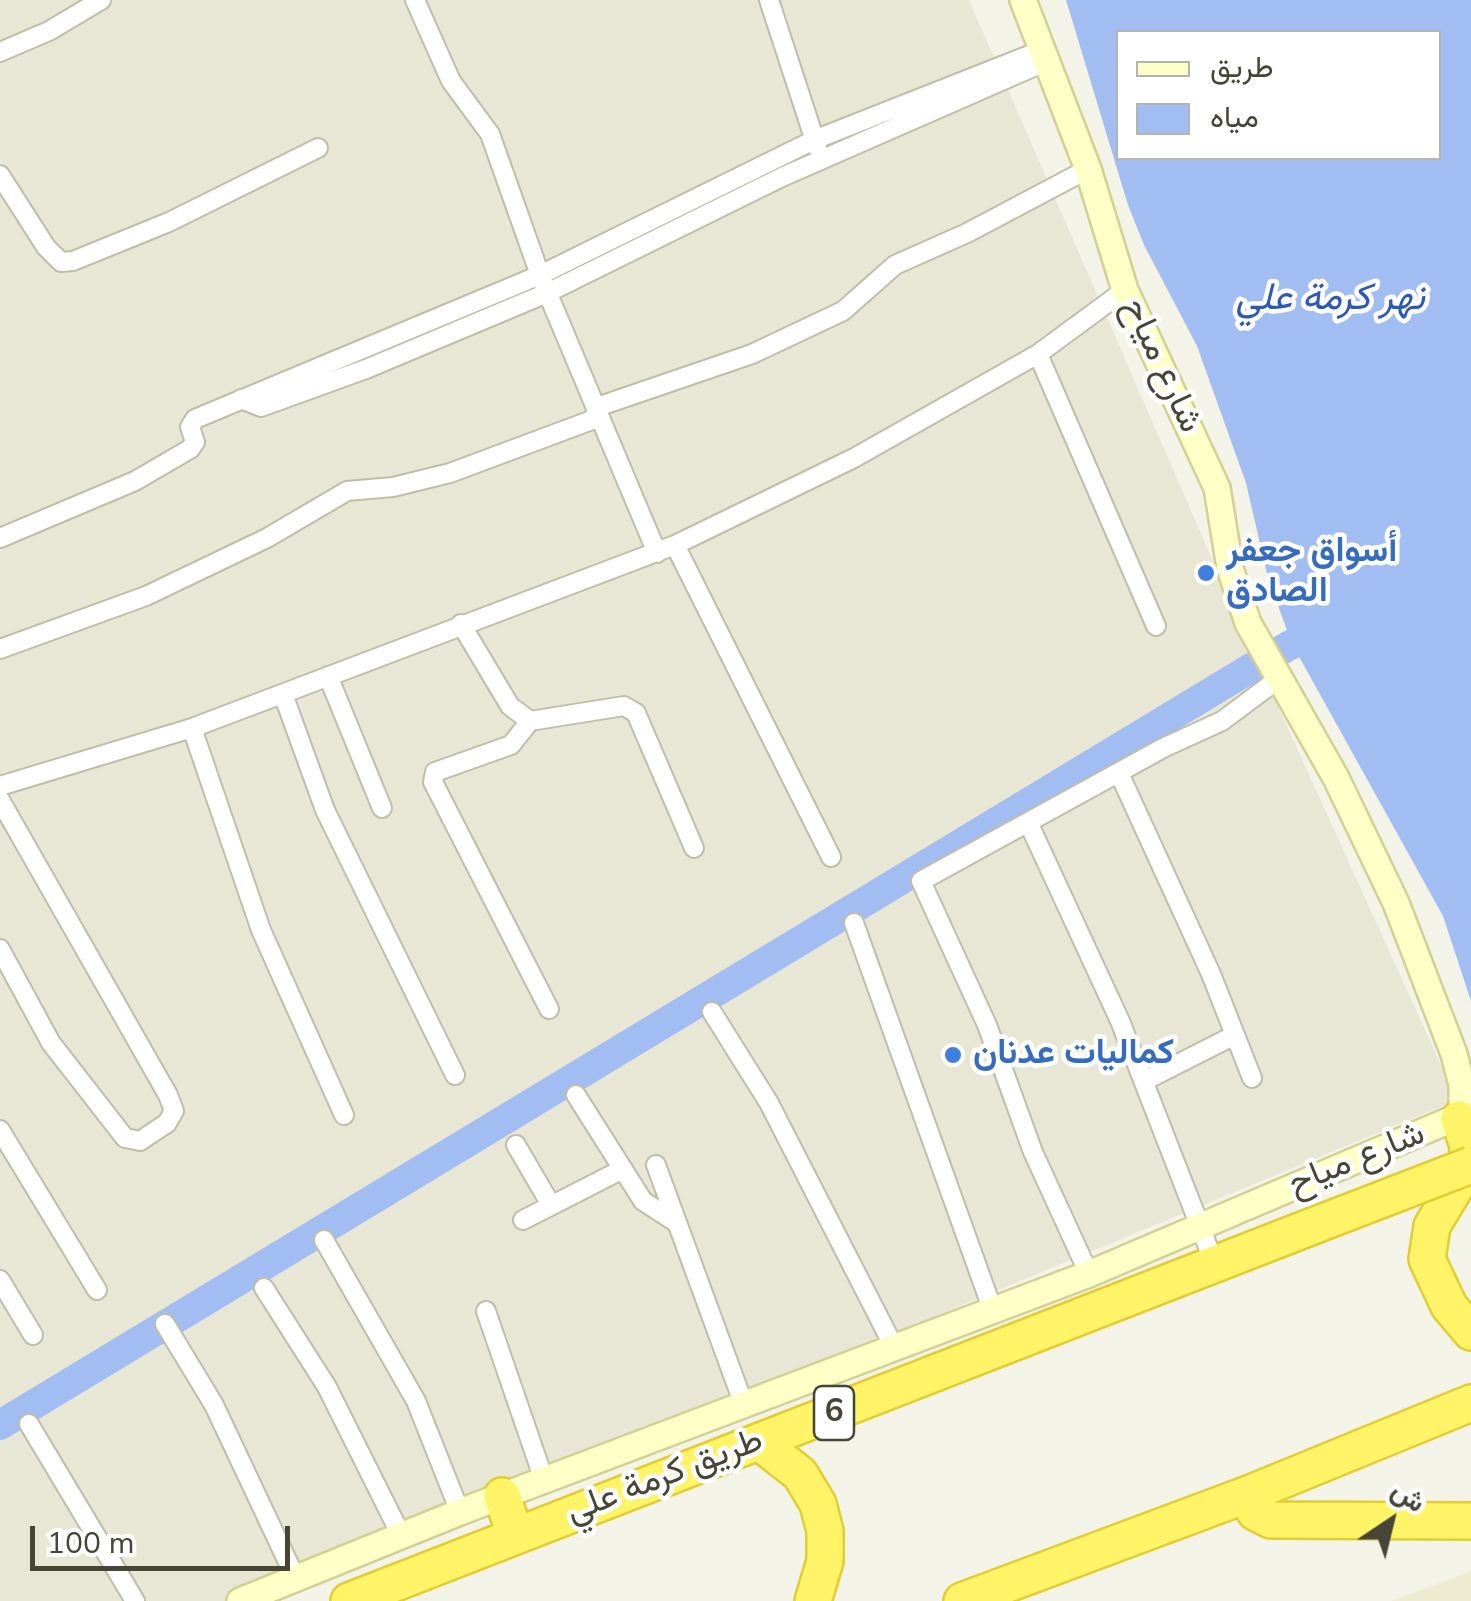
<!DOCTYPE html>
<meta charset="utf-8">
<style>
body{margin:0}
#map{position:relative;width:1471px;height:1601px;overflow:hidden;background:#f4f3e7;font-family:"Nunito Sans",Vazirmatn,sans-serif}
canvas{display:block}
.legend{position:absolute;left:1116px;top:30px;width:325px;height:130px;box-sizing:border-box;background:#fff;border:2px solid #b5b5af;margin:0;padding:12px 18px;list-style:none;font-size:30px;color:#474536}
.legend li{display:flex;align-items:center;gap:20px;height:50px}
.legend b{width:50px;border:2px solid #b5b5af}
.north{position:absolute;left:1341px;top:1471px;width:100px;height:100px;-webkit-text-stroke:8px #fff;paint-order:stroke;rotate:35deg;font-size:28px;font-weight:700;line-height:40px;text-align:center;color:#474536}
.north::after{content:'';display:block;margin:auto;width:35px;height:45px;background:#474536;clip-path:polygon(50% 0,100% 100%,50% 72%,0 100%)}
.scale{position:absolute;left:30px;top:1526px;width:260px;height:45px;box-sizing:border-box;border:5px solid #474536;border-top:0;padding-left:12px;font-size:30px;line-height:35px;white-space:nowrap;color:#474536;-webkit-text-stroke:8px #fff;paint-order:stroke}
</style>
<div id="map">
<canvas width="1471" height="1601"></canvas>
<ul class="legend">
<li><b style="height:12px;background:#feffc6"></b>طريق</li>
<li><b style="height:28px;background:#a2bdf2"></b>مياه</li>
</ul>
<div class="north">ش</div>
<div class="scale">100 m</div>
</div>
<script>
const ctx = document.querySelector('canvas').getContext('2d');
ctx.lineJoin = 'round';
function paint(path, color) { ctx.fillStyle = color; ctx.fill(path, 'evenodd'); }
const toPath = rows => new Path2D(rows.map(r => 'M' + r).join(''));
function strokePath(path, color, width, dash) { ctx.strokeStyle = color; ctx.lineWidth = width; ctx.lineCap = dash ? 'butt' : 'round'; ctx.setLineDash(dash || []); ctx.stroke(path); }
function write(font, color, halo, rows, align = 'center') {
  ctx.font = font + ' "Nunito Sans",Vazirmatn,sans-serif'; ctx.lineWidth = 9; ctx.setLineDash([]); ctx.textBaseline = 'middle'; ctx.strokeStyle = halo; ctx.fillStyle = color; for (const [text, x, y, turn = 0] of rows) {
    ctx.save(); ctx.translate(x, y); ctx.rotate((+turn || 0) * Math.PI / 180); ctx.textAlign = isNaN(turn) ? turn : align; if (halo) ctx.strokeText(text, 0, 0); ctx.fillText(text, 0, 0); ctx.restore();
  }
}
paint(toPath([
 [0,0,969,0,1235,612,1457,1100,248,1601,0,1601]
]), '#e8e7d5');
paint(toPath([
 [1471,1571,1471,1601,1391,1601]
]), '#edecd1');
paint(toPath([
 [1066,0,1471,0,1471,1001,1443,916,1292,644,1268,578,1246,483,1197,346,1144,245,1128,205],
 [1118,32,1438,32,1438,158,1118,158]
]), '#a2bdf2');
strokePath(toPath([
 [1278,652,1292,644],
 [0,1425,1251,668]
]), '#a2bdf2', 30);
const street = toPath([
 [769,0,817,147],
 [0,52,49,31,101,0],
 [0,175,46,247,61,262,73,261,169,222,318,148],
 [1038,354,1156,626],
 [241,399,261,407,366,369,547,293,782,177,1047,61],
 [0,538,135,481,190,449,195,442,190,427,195,419,540,275,490,134,451,81,415,0],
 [675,545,831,857],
 [657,553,540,275,814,140,1042,50],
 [461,624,510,706,530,721,624,706,636,713,694,848],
 [0,649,146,596,267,538,347,491,393,487,450,473,592,420,600,406,752,354,843,311,895,265,967,233,1088,169],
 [328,676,382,808],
 [283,694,325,810,455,1075],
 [530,721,511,745,435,772,433,782,549,1009],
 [192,728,261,930,344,1115],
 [1119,773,1211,974,1252,1078],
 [0,786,192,728,675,545,854,458,1038,354,1125,290],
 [0,800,168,1095,174,1111,167,1123,140,1141,125,1138,51,1043,0,949],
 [1028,822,1120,1021,1215,1265],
 [854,923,993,1311],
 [712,1012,769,1103,895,1349],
 [1144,1081,1235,1035],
 [576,1095,643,1201,677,1223],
 [0,1130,97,1290],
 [516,1145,551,1205],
 [656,1165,744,1405],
 [523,1220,623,1169],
 [324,1240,416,1401,460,1512],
 [1089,1274,1033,1152,987,1025,921,881,1163,748,1222,721,1277,680],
 [0,1280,33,1335],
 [264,1288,327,1387,401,1535],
 [486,1311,544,1480],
 [165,1324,214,1405,295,1577],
 [29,1424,135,1601]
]);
const secondary = toPath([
 [240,1601,460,1512,1089,1274,1462,1115,1462,1085,1454,1054,1396,903,1336,778,1248,623,1230,568,1217,488,1125,290,1088,169,1023,0]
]);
const highway = toPath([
 [1459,1119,1468,1146,1467,1168,1432,1226,1427,1259,1449,1306,1471,1332],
 [759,1442,800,1474,818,1504,825,1531,825,1561,813,1601],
 [1246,1495,1255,1512,1271,1520,1471,1521],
 [502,1496,515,1534],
 [349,1601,1318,1224],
 [962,1601,1246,1495,1471,1403]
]);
strokePath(street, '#c0bea9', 22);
strokePath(secondary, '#d2d094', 30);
strokePath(highway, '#e1cd34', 40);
strokePath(street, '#fff', 18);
strokePath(secondary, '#feffc6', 25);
strokePath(highway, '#fff367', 35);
const highwayBridge = toPath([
 [1318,1224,1471,1165]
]);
strokePath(highwayBridge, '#e1cd34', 40, []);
strokePath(highwayBridge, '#fff367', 35);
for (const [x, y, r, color] of [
 [1206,573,10,"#3f7fe0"],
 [953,1055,10,"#3f7fe0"]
]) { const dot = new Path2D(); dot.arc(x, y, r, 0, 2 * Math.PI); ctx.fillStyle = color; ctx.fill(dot); strokePath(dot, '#fff', 4); }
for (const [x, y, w] of [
 [834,1413,40]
]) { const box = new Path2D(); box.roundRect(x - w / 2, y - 27, w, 54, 8); ctx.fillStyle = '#fff'; ctx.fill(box); strokePath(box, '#474536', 2.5); }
write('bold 32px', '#474536', null, [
 ["6",834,1413]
]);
write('35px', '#474536', '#fff', [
 ["شارع مياح",1161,366,65],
 ["شارع مياح",1357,1160,-22],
 ["طريق كرمة علي",665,1477,-21]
]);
write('bold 35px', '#366cbe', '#fff', [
 ["أسواق جعفر",1226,553],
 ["الصادق",1226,593],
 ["كماليات عدنان",973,1055]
], 'left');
write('italic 38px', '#2c59b6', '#fff', [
 ["نهر كرمة علي",1330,300]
]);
</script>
